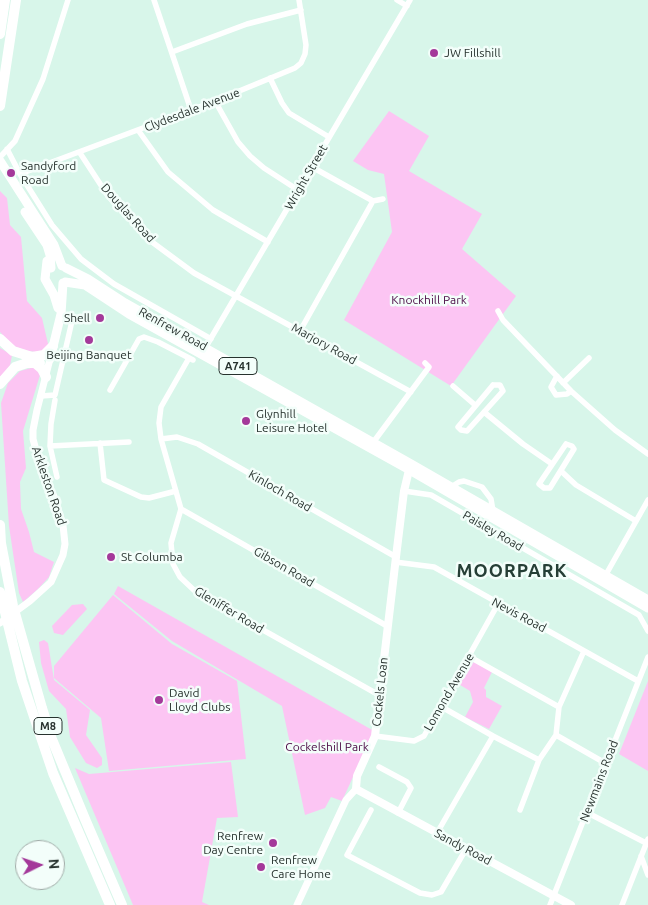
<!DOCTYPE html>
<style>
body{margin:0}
#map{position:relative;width:648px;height:905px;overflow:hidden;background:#d8f6ea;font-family:Ubuntu,sans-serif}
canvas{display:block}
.north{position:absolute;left:15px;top:840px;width:50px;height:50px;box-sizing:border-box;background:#f3fefa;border:1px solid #a1aca8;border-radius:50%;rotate:86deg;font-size:14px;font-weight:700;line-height:20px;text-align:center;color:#27322e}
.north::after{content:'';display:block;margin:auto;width:18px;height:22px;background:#a4399a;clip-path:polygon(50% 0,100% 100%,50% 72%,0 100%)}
</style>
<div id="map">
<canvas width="648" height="905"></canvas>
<div class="north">N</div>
</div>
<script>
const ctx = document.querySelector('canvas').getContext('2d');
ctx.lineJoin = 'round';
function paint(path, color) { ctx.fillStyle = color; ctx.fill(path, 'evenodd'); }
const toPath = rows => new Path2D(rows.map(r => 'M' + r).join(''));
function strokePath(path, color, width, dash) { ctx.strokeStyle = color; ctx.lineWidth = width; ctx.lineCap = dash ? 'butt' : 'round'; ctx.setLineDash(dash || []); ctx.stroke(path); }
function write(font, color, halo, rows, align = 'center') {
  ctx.font = font + ' Ubuntu,sans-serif'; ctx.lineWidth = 5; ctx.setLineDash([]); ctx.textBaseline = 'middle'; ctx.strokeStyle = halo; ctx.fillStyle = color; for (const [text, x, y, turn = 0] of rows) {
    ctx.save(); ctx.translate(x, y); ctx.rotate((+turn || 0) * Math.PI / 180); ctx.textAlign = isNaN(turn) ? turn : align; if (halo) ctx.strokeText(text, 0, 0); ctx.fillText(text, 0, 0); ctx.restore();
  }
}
paint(toPath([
 [389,111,429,136,409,171,482,214,462,249,516,296,451,386,344,320,392,232,384,174,368,170,353,161],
 [0,191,7,198,10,225,21,237,27,301,42,318,49,348,43,353,28,351,13,346,0,332],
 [0,348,12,355,10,366,0,377],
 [35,367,40,375,23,431,26,468,20,482,21,509,29,532,34,552,54,562,49,577,38,589,23,602,19,593,9,526,1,403,8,383,20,371],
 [118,586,374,731,342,801,331,797,325,808,305,815,282,706,172,641,114,594],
 [113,595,172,644,237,681,246,759,109,771,101,718,54,678,54,666],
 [83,604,87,609,63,635,54,633,52,626,72,605],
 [44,640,48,643,54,680,90,710,86,735,102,758,102,765,97,768,86,763,70,737,66,709,49,691,41,663,39,642],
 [476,662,492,672,484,688,486,690,486,697,502,706,489,729,465,717,473,702,470,691,457,683,466,664],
 [648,681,648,771,619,754],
 [231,762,238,817,217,818,202,902,209,905,133,905,75,768,89,774]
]), '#fcc5f3');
strokePath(toPath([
 [154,0,191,110],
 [397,0,407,6],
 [172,52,247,24,301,10],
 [270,78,282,103,289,113,329,137],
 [215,101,238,142,250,156,264,168,298,190],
 [138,130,168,172,213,210,268,242],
 [7,149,20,174,52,225,81,259,114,284,211,339],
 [80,153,108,196,152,242,194,273,411,392],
 [0,157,15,141,43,79,68,0],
 [312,167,373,201,383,199],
 [20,174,215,101,295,68,301,63,305,54,306,45,299,0],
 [498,311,503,320,571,391,615,430,648,454],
 [300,331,373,201],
 [204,350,410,0],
 [189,358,161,407,159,423,161,439,181,509,171,543,173,564,180,577,197,593,379,695],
 [557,376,551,387,556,395,567,394,571,391],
 [563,383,589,358],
 [493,385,500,385,503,391,467,431,461,430,458,427,493,385],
 [453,386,475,405],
 [110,390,139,339,144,337,158,342,193,360],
 [41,396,55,395,72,321],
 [55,400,51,424,50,446,57,477],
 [484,412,523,444,552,464],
 [161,439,177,437,198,444,396,557],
 [100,443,104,480,141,497,149,498,176,491],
 [372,444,429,367,425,363],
 [566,444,572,446,574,449,550,488,544,488,539,484,566,444],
 [50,446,129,442],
 [561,471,576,485,636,521],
 [451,487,459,482,464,481,482,487,491,499,493,511],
 [404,491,431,495,639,615,648,631],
 [181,509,387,626],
 [395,562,434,567,638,681],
 [604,578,648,500],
 [470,657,559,707],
 [440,706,493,736,539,760],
 [556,735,605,763],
 [375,736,414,741,424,736,498,604],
 [379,767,407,782,411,788,398,813],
 [371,810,347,855,420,893,432,895,441,892,466,849],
 [520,810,539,760,556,735,559,707,584,651],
 [586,812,646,843],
 [437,833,493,736],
 [641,856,648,875],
 [550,905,648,657],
 [622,905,648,839]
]), '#fff', 5.5);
strokePath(toPath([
 [0,623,30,601,51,582,63,555,65,544,63,525,55,499,40,465,33,439,33,430,37,410,50,359],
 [297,905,346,800,356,789]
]), '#fff', 7);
strokePath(toPath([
 [410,466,404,491,396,557,375,736,357,776,356,789,571,905]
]), '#fff', 8);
strokePath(toPath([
 [0,161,54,245,62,266],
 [25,212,47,245,50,255,51,268],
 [47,261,45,279,54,295,58,308],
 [66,268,88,279,125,303,411,464,648,600],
 [65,282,85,285,129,314,408,469,648,608],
 [50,359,61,314,63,283]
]), '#fff', 9);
strokePath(toPath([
 [0,34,5,0],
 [0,106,16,0],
 [0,339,13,351,32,357,44,355,53,346],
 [35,363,42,369,46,377],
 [0,384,15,367,27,363,40,363],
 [0,525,1,544],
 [0,538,13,606,42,708,51,737,85,819,122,905],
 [0,592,22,681,53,773,110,905]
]), '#fff', 10);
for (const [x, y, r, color] of [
 [434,53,5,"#a4399a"],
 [11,173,5,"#a4399a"],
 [100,318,5,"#a4399a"],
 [89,340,5,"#a4399a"],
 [246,421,5,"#a4399a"],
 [111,557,5,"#a4399a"],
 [159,700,5,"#a4399a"],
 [273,843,5,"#a4399a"],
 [261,867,5,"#a4399a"]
]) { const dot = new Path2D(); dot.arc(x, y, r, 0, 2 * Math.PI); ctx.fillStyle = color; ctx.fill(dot); strokePath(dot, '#f3fefa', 2); }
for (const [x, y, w] of [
 [238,366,38],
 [48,726,28]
]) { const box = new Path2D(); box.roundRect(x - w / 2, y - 8.5, w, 17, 4); ctx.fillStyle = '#f3fefa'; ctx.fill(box); strokePath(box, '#27322e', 1); }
write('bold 11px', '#27322e', null, [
 ["A741",238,366],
 ["M8",48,726]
]);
write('12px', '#27322e', '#f3fefa', [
 ["JW Fillshill",444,53],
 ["Sandyford",21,166],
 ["Road",21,180],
 ["Shell",90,318,"right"],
 ["Beijing Banquet",89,355,"center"],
 ["Glynhill",256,414],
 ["Leisure Hotel",256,428],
 ["St Columba",121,557],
 ["David",169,693],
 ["Lloyd Clubs",169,707],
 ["Renfrew",263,836,"right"],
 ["Day Centre",263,850,"right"],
 ["Renfrew",271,860],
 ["Care Home",271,874]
], 'left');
write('12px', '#27322e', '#f3fefa', [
 ["Clydesdale Avenue",192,110,-21],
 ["Wright Street",306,177,-60],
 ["Douglas Road",128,213,48],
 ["Renfrew Road",173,329,29],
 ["Marjory Road",324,344,29],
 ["Arkleston Road",49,486,71],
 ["Kinloch Road",280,491,30],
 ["Paisley Road",493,531,30],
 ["Gibson Road",284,567,30],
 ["Gleniffer Road",229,610,31],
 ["Nevis Road",519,615,28],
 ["Cockels Loan",380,692,-84],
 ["Lomond Avenue",449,692,-60],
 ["Newmains Road",599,781,-69],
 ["Sandy Road",463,847,28]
]);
write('12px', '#4a0a45', '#f3fefa', [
 ["Knockhill Park",429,300],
 ["Cockelshill Park",327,747]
]);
ctx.letterSpacing = '1px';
write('bold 18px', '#263f36', '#f3fefa', [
 ["MOORPARK",512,571]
]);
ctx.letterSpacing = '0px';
</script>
